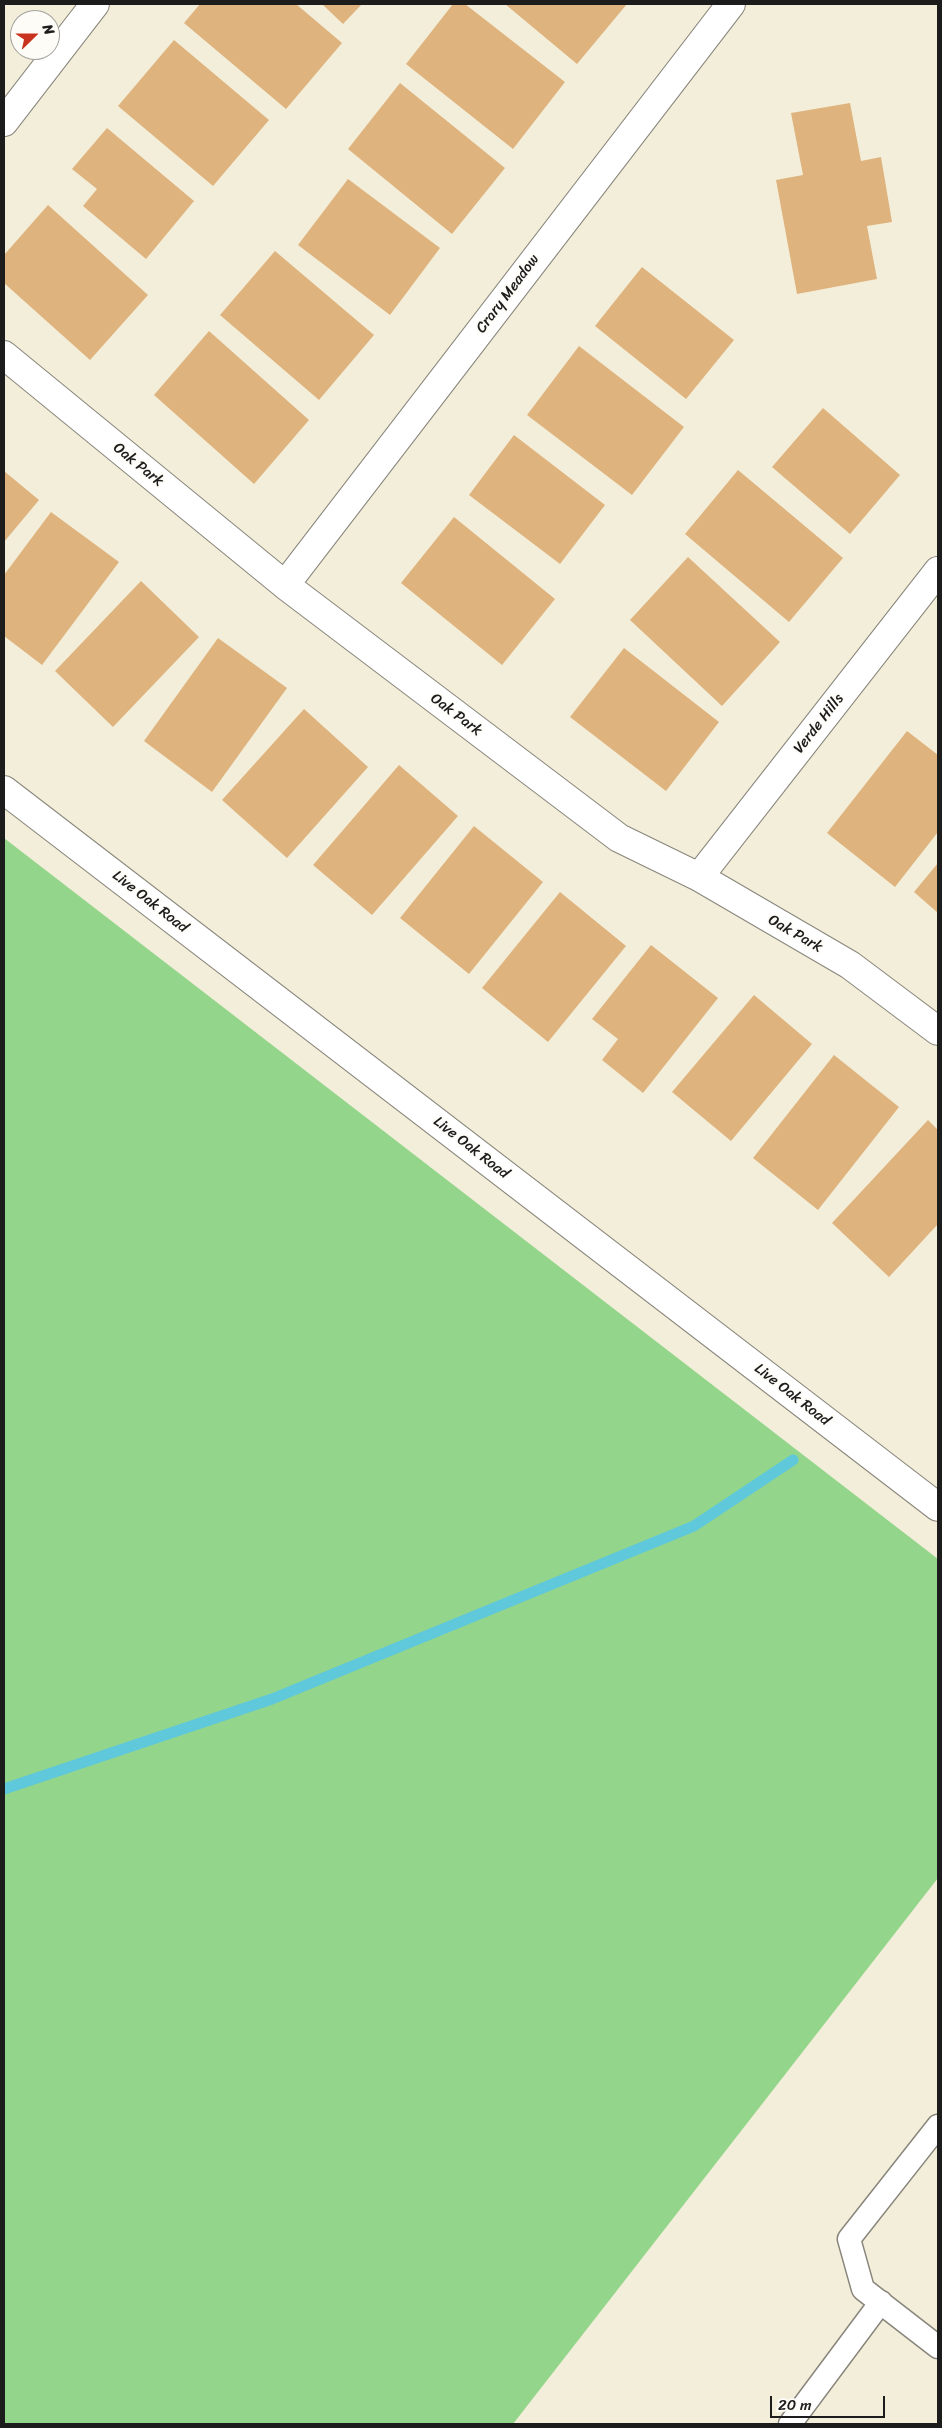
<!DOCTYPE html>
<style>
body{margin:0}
#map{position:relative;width:942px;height:2428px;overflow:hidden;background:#f3eeda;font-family:Sriracha,sans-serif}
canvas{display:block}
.frame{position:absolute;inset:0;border:5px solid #1c1c1c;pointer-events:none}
.north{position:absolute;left:10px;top:10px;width:50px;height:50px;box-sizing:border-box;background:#fdfcf7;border:1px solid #a3a29f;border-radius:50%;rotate:68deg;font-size:14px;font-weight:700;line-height:20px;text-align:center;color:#1c1c1c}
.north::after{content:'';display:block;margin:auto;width:18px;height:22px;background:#c8321e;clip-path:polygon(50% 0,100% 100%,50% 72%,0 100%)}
.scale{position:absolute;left:770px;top:2396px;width:115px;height:22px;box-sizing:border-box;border:2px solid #1c1c1c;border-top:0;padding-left:6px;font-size:15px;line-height:18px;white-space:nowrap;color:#1c1c1c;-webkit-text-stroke:4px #fdfcf7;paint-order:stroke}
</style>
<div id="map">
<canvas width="942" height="2428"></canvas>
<div class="frame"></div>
<div class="north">N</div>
<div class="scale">20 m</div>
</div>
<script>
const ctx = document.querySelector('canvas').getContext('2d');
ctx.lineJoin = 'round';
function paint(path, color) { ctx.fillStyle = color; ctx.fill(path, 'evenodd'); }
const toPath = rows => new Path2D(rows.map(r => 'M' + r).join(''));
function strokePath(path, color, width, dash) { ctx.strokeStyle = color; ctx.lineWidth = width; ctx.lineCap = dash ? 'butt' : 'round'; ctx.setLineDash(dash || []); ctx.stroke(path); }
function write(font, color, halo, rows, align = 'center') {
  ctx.font = font + ' Sriracha,sans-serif'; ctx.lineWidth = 4; ctx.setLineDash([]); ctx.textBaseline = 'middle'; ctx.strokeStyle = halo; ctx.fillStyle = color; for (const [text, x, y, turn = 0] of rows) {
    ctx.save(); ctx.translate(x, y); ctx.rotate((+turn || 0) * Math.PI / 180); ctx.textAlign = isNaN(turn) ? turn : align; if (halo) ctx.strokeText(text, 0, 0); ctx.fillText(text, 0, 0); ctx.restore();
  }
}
paint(toPath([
 [4,838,938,1559,938,1878,513,2424,4,2424]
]), '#94d58c');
strokePath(toPath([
 [4,1789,272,1699,694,1526,793,1460]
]), '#5fc8da', 11);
paint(toPath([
 [200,4,296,4,342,43,286,109,184,23],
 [322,4,362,4,343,24],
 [453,4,465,4,565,82,513,149,406,64],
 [505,4,627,4,577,64],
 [174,40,269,120,213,186,118,106],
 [400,83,505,168,452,234,348,149],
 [850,103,861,161,881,157,892,222,867,226,877,279,797,294,776,180,803,175,791,113],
 [107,128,194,201,146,259,83,206,97,189,72,169],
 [348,179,440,248,390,315,298,245],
 [48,205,148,295,90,360,4,283,4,255],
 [275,251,374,335,319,400,220,315],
 [642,267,734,340,686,399,595,326],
 [209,331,309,420,254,484,154,395],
 [579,346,684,427,632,495,527,415],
 [823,408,900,475,850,534,772,467],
 [514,435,605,505,560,564,469,495],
 [738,470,843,558,789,622,685,534],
 [4,471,39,500,4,542],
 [51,512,119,562,42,665,4,636,4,575],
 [454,517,555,599,502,665,401,583],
 [688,557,780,642,722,706,630,620],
 [141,581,199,637,113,727,55,671],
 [218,638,287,688,212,792,144,741],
 [624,648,719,722,666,791,570,717],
 [304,709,368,767,287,858,222,800],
 [907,731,938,755,938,832,895,887,827,833],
 [399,765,458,816,372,915,313,865],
 [474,826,543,882,469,974,400,918],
 [938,863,938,913,914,892],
 [560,892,626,946,548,1042,482,988],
 [651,945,718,998,643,1093,602,1060,618,1039,592,1019],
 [754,995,812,1044,731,1141,672,1092],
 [834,1055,899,1107,818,1210,753,1158],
 [928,1120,938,1130,938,1224,889,1277,832,1223]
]), '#dfb37d');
const service = toPath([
 [938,2126,849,2239,863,2289,938,2347],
 [790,2424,881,2302]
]);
const minor = toPath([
 [4,122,95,4],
 [4,355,285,585,619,838,699,877,850,965,938,1031],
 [285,585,731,4],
 [699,877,938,571]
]);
const tertiary = toPath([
 [4,790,938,1507]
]);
strokePath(service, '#88857b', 25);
strokePath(minor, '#88857b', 30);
strokePath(tertiary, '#88857b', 30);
strokePath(service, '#fff', 22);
strokePath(minor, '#fff', 28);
strokePath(tertiary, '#fff', 28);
write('15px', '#1c1c1c', '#fdfcf7', [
 ["Crary Meadow",508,294,-53],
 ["Oak Park",138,465,39],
 ["Oak Park",456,715,37],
 ["Verde Hills",819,724,-52],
 ["Live Oak Road",150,902,38],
 ["Oak Park",795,934,30],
 ["Live Oak Road",471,1148,38],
 ["Live Oak Road",792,1395,38]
]);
</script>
